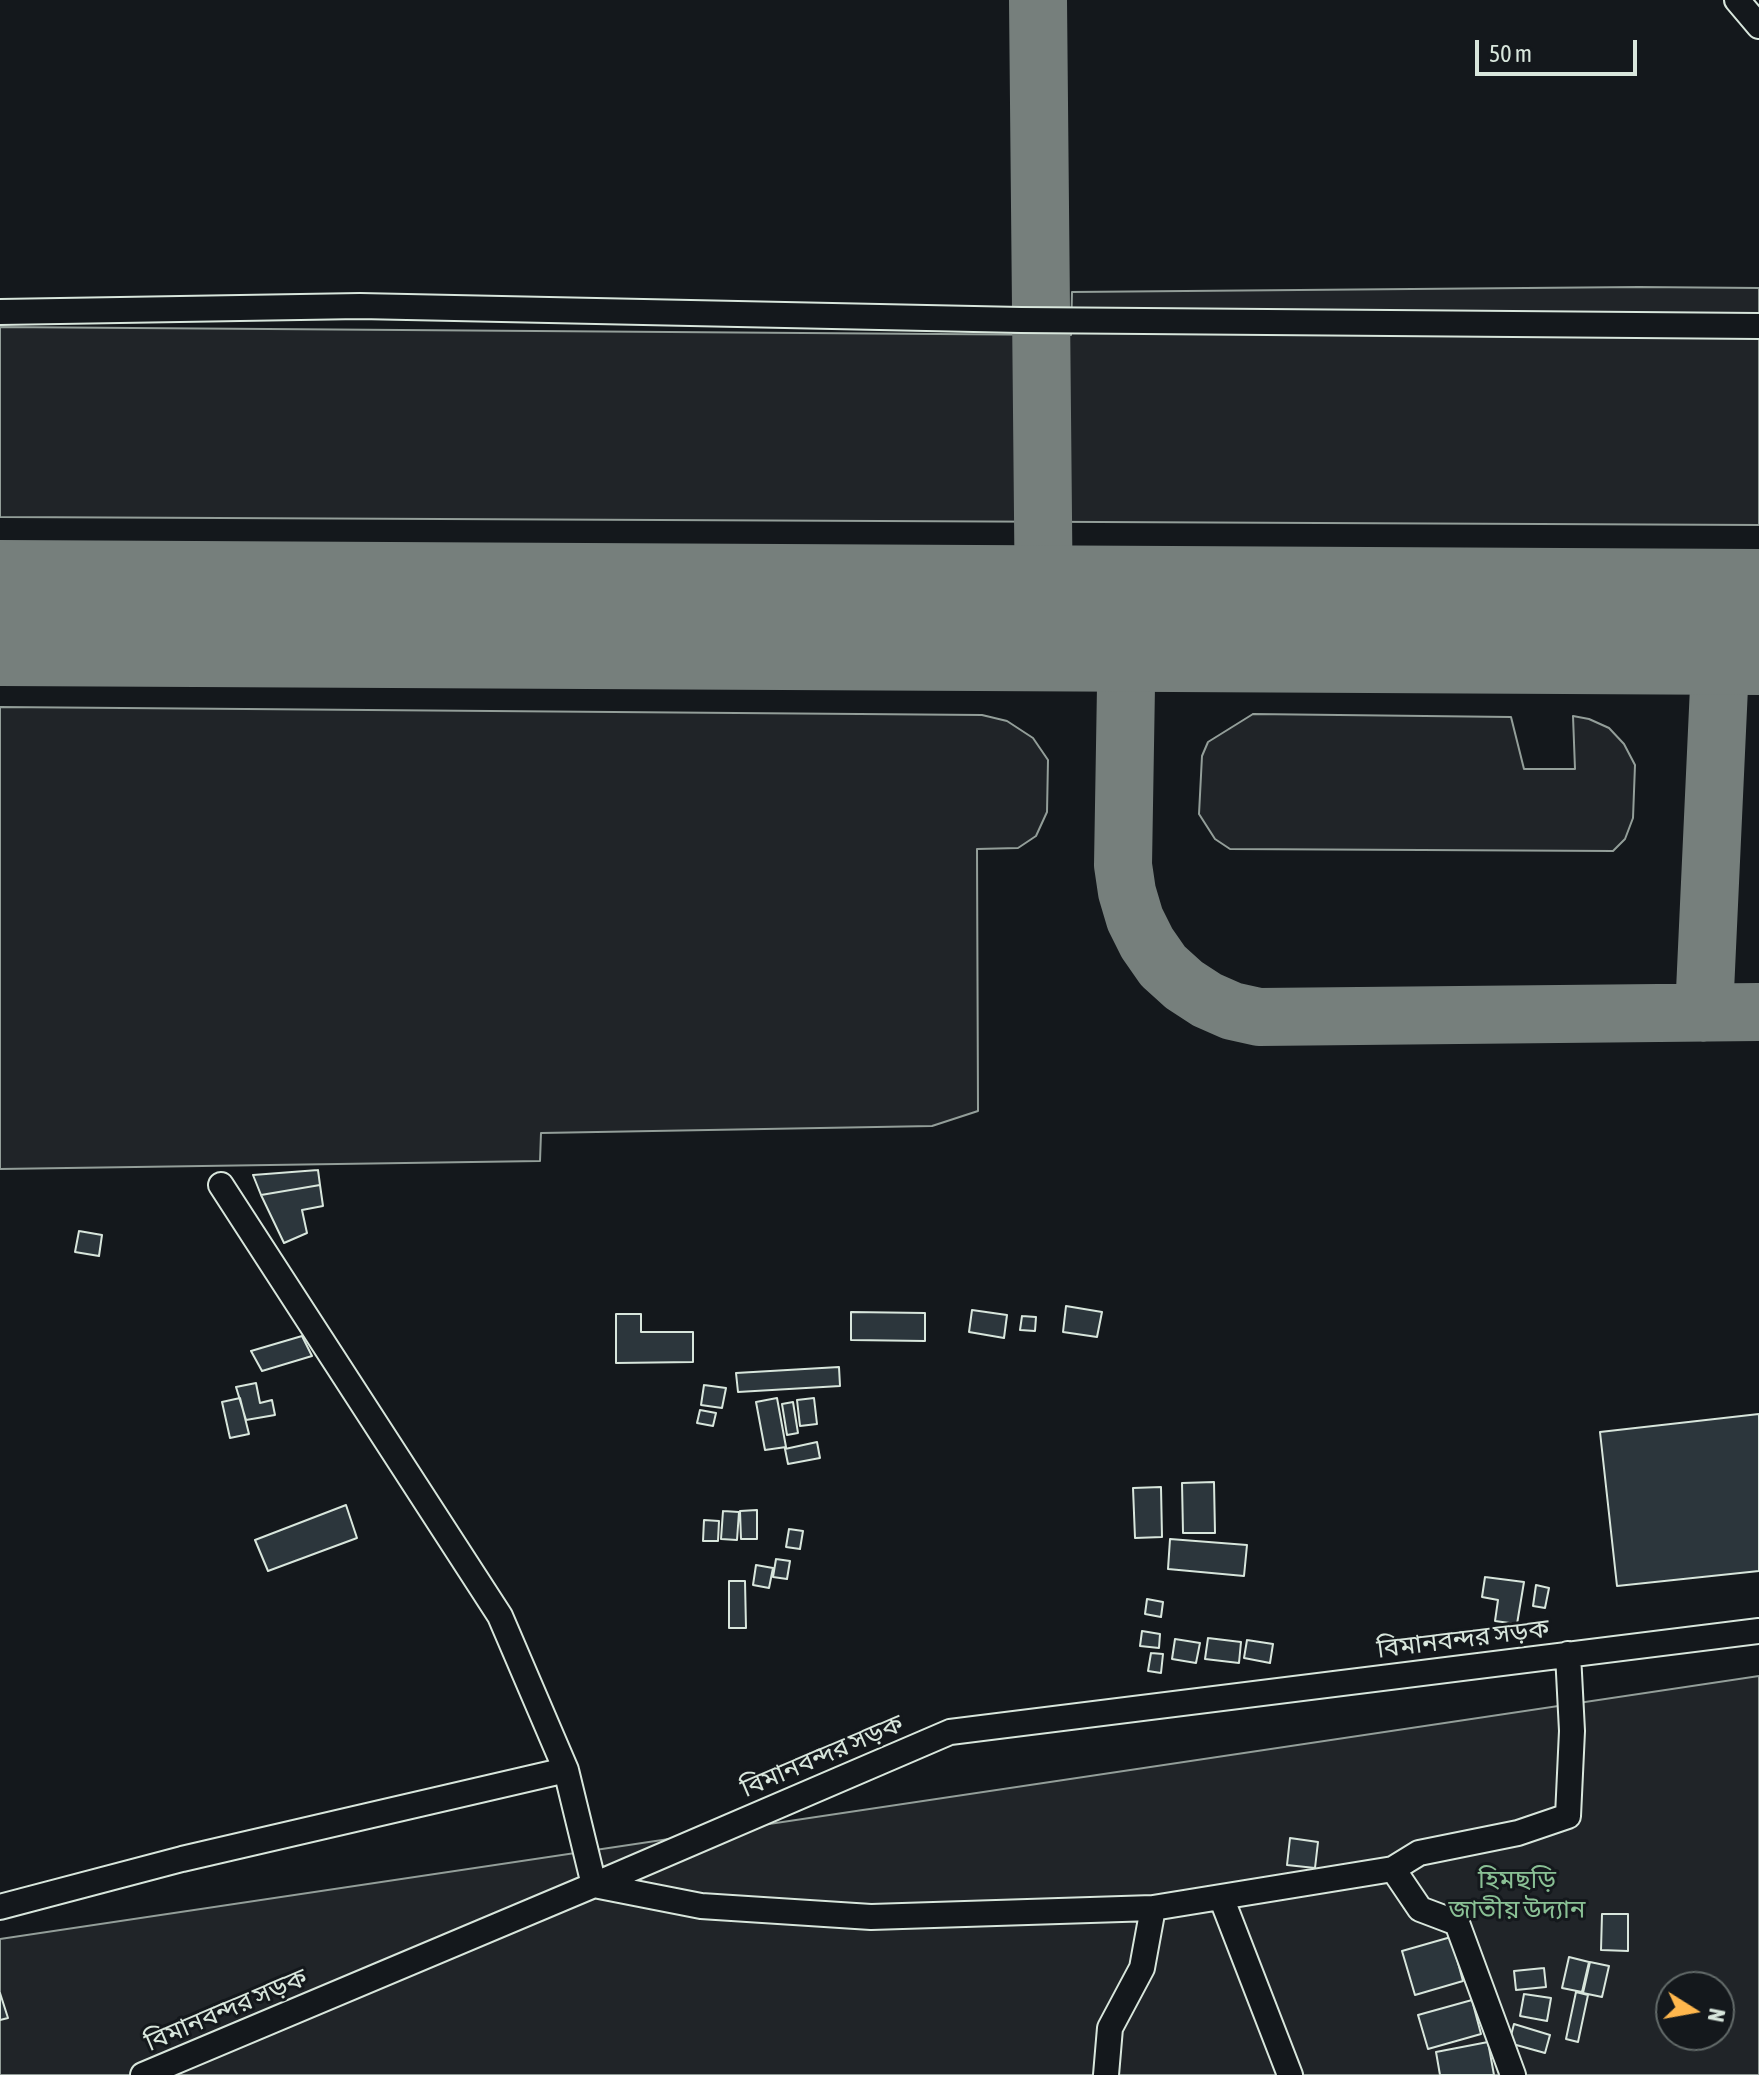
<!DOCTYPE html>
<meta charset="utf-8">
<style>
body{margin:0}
#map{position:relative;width:1759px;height:2075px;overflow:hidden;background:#14181c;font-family:"Asap Condensed",sans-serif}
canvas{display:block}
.north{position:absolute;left:1655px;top:1971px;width:80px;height:80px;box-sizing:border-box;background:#14181c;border:2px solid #626a69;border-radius:50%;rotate:101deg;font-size:22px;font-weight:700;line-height:32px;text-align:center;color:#d8e6dc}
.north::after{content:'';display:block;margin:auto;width:28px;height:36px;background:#ffb74d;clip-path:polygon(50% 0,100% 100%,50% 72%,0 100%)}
.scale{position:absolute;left:1475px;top:40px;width:162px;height:36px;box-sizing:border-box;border:4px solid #d8e6dc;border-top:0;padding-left:10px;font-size:24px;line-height:28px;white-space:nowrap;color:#d8e6dc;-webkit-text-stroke:6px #14181c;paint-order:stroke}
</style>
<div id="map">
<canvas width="1759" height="2075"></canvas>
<div class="north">N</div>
<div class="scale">50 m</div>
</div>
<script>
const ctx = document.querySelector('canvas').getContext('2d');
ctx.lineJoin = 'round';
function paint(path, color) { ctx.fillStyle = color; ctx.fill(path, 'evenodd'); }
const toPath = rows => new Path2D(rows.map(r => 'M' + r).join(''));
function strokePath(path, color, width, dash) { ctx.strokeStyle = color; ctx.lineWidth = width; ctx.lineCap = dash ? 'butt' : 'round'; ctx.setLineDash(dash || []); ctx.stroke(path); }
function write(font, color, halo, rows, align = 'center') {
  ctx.font = font + ' "Asap Condensed","Noto Sans Bengali",sans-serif'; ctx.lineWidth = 6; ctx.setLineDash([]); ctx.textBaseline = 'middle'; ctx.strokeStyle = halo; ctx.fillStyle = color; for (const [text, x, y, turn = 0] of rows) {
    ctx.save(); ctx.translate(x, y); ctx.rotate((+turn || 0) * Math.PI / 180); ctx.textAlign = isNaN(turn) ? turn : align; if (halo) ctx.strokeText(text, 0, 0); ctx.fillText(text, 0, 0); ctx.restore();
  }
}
const green = toPath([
 [1639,287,1759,288,1759,525,0,517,0,327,1071,335,1072,292,1639,287],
 [0,707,982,715,1007,721,1033,738,1048,760,1047,812,1036,836,1018,848,977,849,978,1111,932,1126,541,1133,540,1161,0,1169,0,707],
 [1253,714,1511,717,1524,769,1575,769,1573,716,1589,719,1609,728,1624,744,1635,765,1633,818,1625,839,1613,851,1230,849,1215,839,1199,814,1202,756,1208,742,1253,714],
 [1759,1676,1759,2075,0,2075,0,1939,1759,1676],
 [1671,1987,1719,1987,1719,2035,1671,2035,1671,1987]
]);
paint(green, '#202428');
strokePath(green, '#939e99', 2);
strokePath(toPath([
 [1038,0,1044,618],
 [1059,619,1084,624,1098,630,1111,641,1120,656,1126,686,1134,656,1144,643,1169,623,1185,619],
 [1126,686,1123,865,1127,892,1135,919,1147,943,1163,966,1184,985,1207,1000,1232,1011,1259,1017,1759,1012],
 [1704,1013,1722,622]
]), '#767f7c', 58);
strokePath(toPath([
 [0,613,1759,622]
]), '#767f7c', 146);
const building = toPath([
 [318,1170,320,1185,261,1195,253,1175,318,1170],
 [320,1185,323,1206,302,1210,307,1233,284,1243,261,1195,320,1185],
 [79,1231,102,1235,99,1256,75,1252,79,1231],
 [1066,1306,1102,1312,1097,1337,1063,1332,1066,1306],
 [972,1310,1007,1315,1004,1338,969,1332,972,1310],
 [851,1312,925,1313,925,1341,851,1340,851,1312],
 [616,1314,641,1314,641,1332,693,1332,693,1362,616,1363,616,1314],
 [1022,1316,1036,1317,1035,1331,1020,1330,1022,1316],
 [302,1336,312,1356,262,1371,251,1351,302,1336],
 [839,1367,840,1386,738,1392,736,1373,839,1367],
 [256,1383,260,1403,272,1400,275,1415,246,1420,236,1387,256,1383],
 [704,1385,726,1388,722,1408,701,1405,704,1385],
 [240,1398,249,1434,230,1438,222,1402,240,1398],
 [777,1398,786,1447,765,1450,756,1402,777,1398],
 [814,1398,817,1424,800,1426,797,1400,814,1398],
 [793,1402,798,1433,787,1435,782,1404,793,1402],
 [700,1410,716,1413,713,1426,697,1423,700,1410],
 [1759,1414,1759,1571,1617,1586,1600,1432,1759,1414],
 [817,1442,820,1458,788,1464,785,1449,817,1442],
 [1214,1482,1215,1533,1183,1533,1182,1483,1214,1482],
 [1161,1487,1162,1537,1135,1538,1133,1488,1161,1487],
 [346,1505,357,1538,268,1571,255,1540,346,1505],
 [757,1510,757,1539,741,1539,740,1511,757,1510],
 [723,1511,739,1512,737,1540,721,1539,723,1511],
 [704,1520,719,1521,718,1541,703,1541,704,1520],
 [789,1529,803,1531,800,1549,786,1547,789,1529],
 [1170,1539,1247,1545,1244,1576,1168,1569,1170,1539],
 [776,1559,790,1561,787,1579,773,1577,776,1559],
 [756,1565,773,1568,769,1588,753,1585,756,1565],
 [1485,1577,1524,1582,1517,1624,1495,1621,1498,1600,1482,1597,1485,1577],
 [729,1581,745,1581,746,1628,729,1628,729,1581],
 [1536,1585,1549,1588,1545,1608,1533,1606,1536,1585],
 [1147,1599,1163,1602,1161,1617,1145,1614,1147,1599],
 [1142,1631,1160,1634,1159,1648,1140,1646,1142,1631],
 [1208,1638,1241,1642,1239,1663,1205,1659,1208,1638],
 [1175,1639,1200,1643,1196,1663,1172,1659,1175,1639],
 [1247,1640,1273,1644,1270,1663,1244,1658,1247,1640],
 [1151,1653,1163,1654,1161,1673,1148,1671,1151,1653],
 [1290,1838,1318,1842,1315,1868,1287,1865,1290,1838],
 [1602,1914,1628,1914,1628,1951,1601,1950,1602,1914],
 [1451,1937,1463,1981,1415,1995,1402,1951,1451,1937],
 [1569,1957,1589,1962,1582,1992,1562,1988,1569,1957],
 [1590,1962,1609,1966,1602,1997,1583,1993,1590,1962],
 [1544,1968,1546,1987,1516,1990,1514,1971,1544,1968],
 [1576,1992,1588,1995,1578,2042,1566,2039,1576,1992],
 [0,1993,8,2018,0,2020,0,1993],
 [1524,1994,1551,1998,1547,2021,1520,2016,1524,1994],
 [1472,2000,1481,2034,1428,2049,1418,2015,1472,2000],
 [1514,2024,1550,2035,1545,2053,1509,2043,1514,2024],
 [1488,2042,1494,2075,1440,2075,1436,2052,1488,2042]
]);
paint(building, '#2c363c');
strokePath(building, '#d8e6dc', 2);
const minor = toPath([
 [1737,0,1759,26],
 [0,312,360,306,1021,320,1759,326],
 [221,1185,500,1616,566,1770],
 [1393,1869,1419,1853,1518,1833,1568,1816,1572,1731,1568,1654],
 [1221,1897,1290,2075],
 [0,1907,182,1859,566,1770,594,1885,701,1906,871,1917,1153,1908,1393,1869,1420,1909,1457,1923,1513,2075],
 [143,2075,594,1885,950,1732,1759,1631],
 [1106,2075,1110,2028,1142,1968,1153,1908]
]);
strokePath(minor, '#d8e6dc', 28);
strokePath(minor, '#14181c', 24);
write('26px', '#d8e6dc', '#14181c', [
 ["বিমানবন্দর সড়ক",1463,1639,-7],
 ["বিমানবন্দর সড়ক",822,1756,-23],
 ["বিমানবন্দর সড়ক",226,2010,-23]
]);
write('26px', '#8ac095', '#14181c', [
 ["হিমছড়ি",1517,1880],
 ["জাতীয় উদ্যান",1517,1910]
]);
</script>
